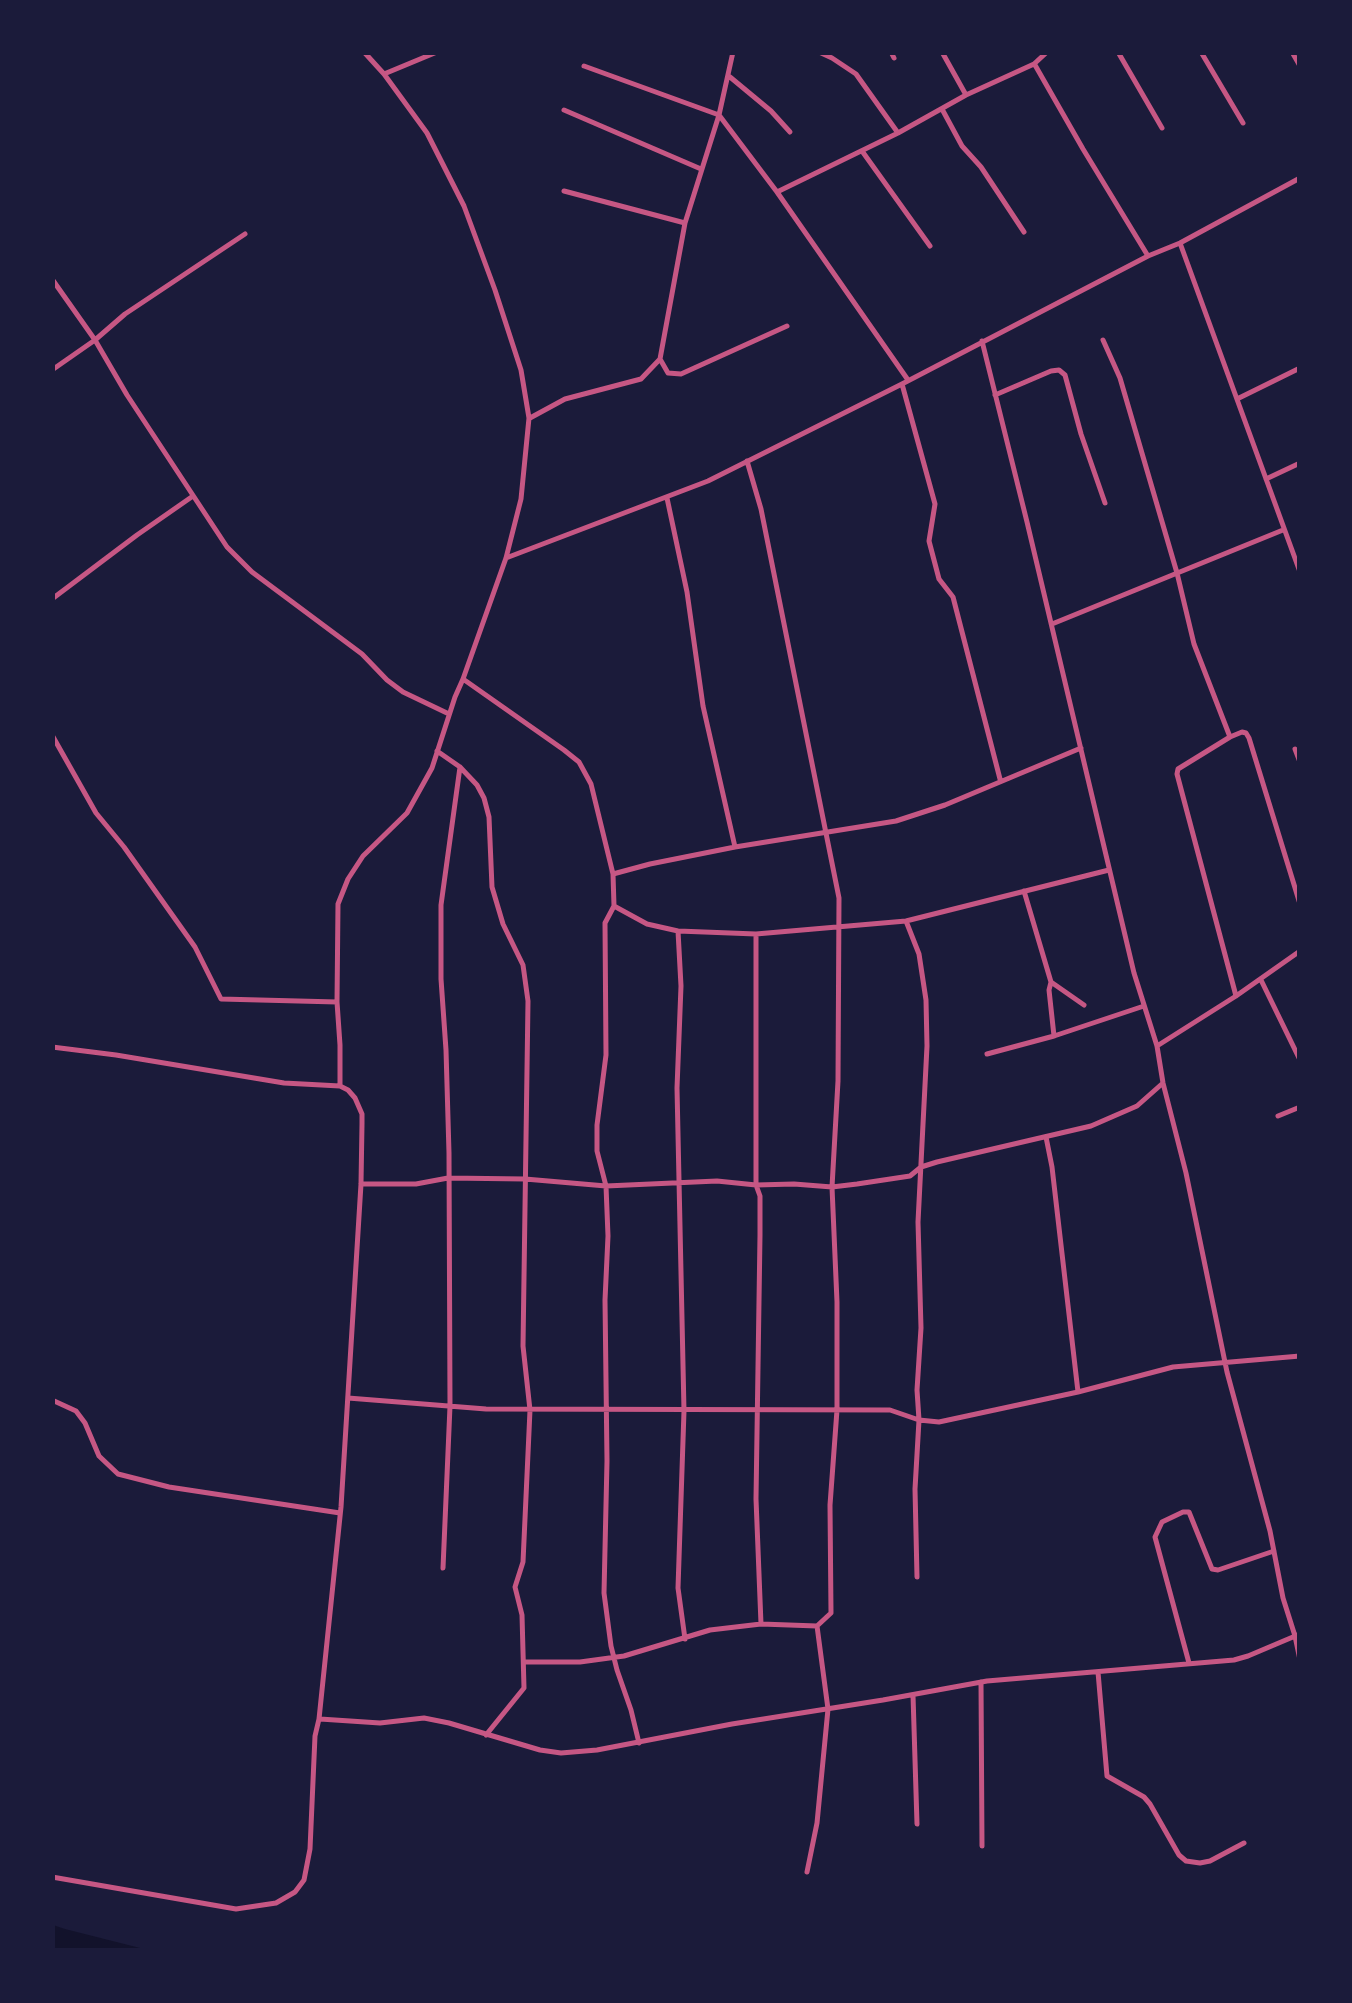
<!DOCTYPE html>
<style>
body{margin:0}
#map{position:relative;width:1352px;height:2003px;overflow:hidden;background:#1b1b3a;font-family:"Noto Sans",sans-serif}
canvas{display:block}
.frame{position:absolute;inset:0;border:55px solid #1b1b3a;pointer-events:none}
</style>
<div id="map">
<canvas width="1352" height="2003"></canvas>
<div class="frame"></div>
</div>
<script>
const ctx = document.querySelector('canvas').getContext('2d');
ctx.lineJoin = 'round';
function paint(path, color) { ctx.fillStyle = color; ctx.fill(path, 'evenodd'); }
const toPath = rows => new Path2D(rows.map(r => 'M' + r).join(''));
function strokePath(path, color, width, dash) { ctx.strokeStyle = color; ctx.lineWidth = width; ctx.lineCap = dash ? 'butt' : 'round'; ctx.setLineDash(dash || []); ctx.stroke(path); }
paint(toPath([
 [53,1925,65,1929,148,1950,53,1950]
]), '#12122b');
strokePath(toPath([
 [819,52,832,58,856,74,898,133],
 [891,52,894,58],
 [942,52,966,95],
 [1118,52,1162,128],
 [1201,52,1243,123],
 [1292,52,1300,66],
 [1035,65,1083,149,1148,256],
 [584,66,719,115,777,192,908,380],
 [384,74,437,52],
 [730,77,771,111,790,132],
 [942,109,962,146,981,167,1024,232],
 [564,110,701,169],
 [862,151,930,246],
 [564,191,685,223],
 [777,192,898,133,966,95,1034,64,1047,52],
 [1180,243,1300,572],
 [52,279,95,340,127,395,227,547,252,572,362,654,387,680,403,692,449,714],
 [1103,340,1120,378,1177,573,1194,644,1230,737,1242,732,1246,733,1249,738,1300,904],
 [982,341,1027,522,1134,973,1157,1046,1163,1083,1186,1173,1227,1372,1270,1531,1283,1598,1295,1636,1300,1660],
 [660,359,685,223,719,115,733,52],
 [52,370,95,340,125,314,245,234],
 [902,384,935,504,929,541,939,579,953,597,1000,779],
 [995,395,1051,371,1059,370,1065,375,1081,434,1105,503],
 [1237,399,1300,368],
 [530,418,565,399,641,379,660,359,668,373,681,374,787,326],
 [747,461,761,509,839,898,838,1081,832,1187,837,1302,837,1410,830,1505,831,1613,817,1626],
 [1266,479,1300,463],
 [667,498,687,592,703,706,735,847],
 [506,558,708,481,902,384,1148,256,1180,243,1300,178],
 [52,599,137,535,193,496],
 [1052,624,1283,530],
 [463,679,564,750,579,762,591,784,613,874,614,906,605,923,606,1055,597,1125,597,1151,606,1186,608,1236,605,1300,607,1461,604,1593,611,1646,617,1670,631,1710,639,1743],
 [52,735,96,813,124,847,195,947,221,999,337,1002],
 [1230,737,1178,769,1177,774,1236,996],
 [1295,749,1300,762],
 [437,751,460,767,477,785,484,798,489,817,492,887,503,924,523,965,528,1001,523,1346,530,1410,523,1562,515,1587,522,1615,524,1688,486,1735],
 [613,874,650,864,735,847,896,821,945,805,1081,748],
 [1024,891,1051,982,1084,1005],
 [614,906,647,924,678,931,756,934,906,921,1109,870],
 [906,921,919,954,926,1000,927,1046,918,1222,921,1328,917,1390,919,1420,915,1489,917,1577],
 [678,931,681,986,677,1088,684,1411,678,1588,685,1639],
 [756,934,756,1185,760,1196,760,1235,756,1499,761,1624],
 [1261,980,1300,1060],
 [1051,982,1049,990,1054,1036],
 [1157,1046,1236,996,1300,951],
 [52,1047,116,1055,284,1083,340,1086,348,1090,355,1098,362,1114,362,1124,361,1184,341,1507,319,1719,315,1736,310,1849,304,1880,295,1892,276,1903,236,1909,52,1877],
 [987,1054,1054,1036,1144,1006],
 [340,1086,340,1045,337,1002,338,904,348,879,363,856,407,813,432,768,455,697,463,679,506,558,521,499,529,418,521,370,495,290,464,206,427,133,384,74,364,52],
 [1278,1116,1300,1107],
 [1046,1137,1052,1167,1078,1392],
 [361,1184,416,1184,448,1178,525,1179,606,1186,717,1181,756,1185,794,1184,832,1187,857,1184,910,1176,921,1167,937,1162,1091,1126,1137,1106,1163,1083],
 [348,1398,486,1409,890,1410,919,1420,939,1422,1078,1392,1173,1367,1300,1356],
 [52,1400,76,1411,85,1423,99,1456,118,1474,169,1487,340,1513],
 [443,1568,450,1406,449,1153,446,1050,441,979,441,905,460,767],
 [524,1662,580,1662,624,1656,710,1630,761,1624,817,1626,828,1709,817,1823,807,1872],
 [1189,1663,1155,1537,1162,1522,1183,1512,1189,1512,1212,1569,1218,1570,1274,1551],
 [1098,1672,1107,1776,1144,1797,1150,1804,1179,1855,1186,1861,1200,1863,1210,1861,1244,1843],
 [981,1682,982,1846],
 [913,1695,917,1824],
 [320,1719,380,1723,424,1718,449,1723,540,1750,561,1753,597,1750,732,1724,883,1700,987,1681,1234,1660,1248,1656,1300,1634]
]), '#c65784', 5);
</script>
